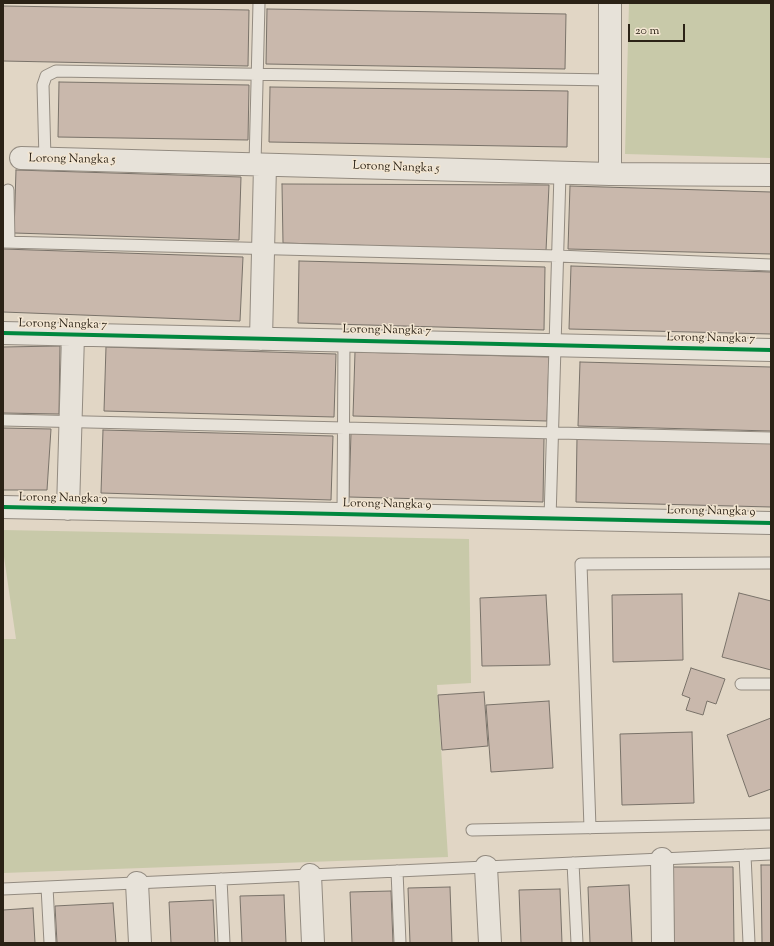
<!DOCTYPE html>
<style>
body{margin:0}
#map{position:relative;width:774px;height:946px;overflow:hidden;background:#e1d6c5;font-family:"Sorts Mill Goudy",serif}
canvas{display:block}
.frame{position:absolute;inset:0;border:4px solid #2b2216;pointer-events:none}
.scale{position:absolute;left:628px;top:24px;width:57px;height:18px;box-sizing:border-box;border:2px solid #2b2216;border-top:0;padding-left:5px;font-size:12px;line-height:14px;white-space:nowrap;color:#2b2216;-webkit-text-stroke:3px #f3e6d2;paint-order:stroke}
</style>
<div id="map">
<canvas width="774" height="946"></canvas>
<div class="frame"></div>
<div class="scale">20 m</div>
</div>
<script>
const ctx = document.querySelector('canvas').getContext('2d');
ctx.lineJoin = 'round';
function paint(path, color) { ctx.fillStyle = color; ctx.fill(path, 'evenodd'); }
const toPath = rows => new Path2D(rows.map(r => 'M' + r).join(''));
function strokePath(path, color, width, dash) { ctx.strokeStyle = color; ctx.lineWidth = width; ctx.lineCap = dash ? 'butt' : 'round'; ctx.setLineDash(dash || []); ctx.stroke(path); }
function write(font, color, halo, rows, align = 'center') {
  ctx.font = font + ' "Sorts Mill Goudy",serif'; ctx.lineWidth = 3; ctx.setLineDash([]); ctx.textBaseline = 'middle'; ctx.strokeStyle = halo; ctx.fillStyle = color; for (const [text, x, y, turn = 0] of rows) {
    ctx.save(); ctx.translate(x, y); ctx.rotate((+turn || 0) * Math.PI / 180); ctx.textAlign = isNaN(turn) ? turn : align; if (halo) ctx.strokeText(text, 0, 0); ctx.fillText(text, 0, 0); ctx.restore();
  }
}
paint(toPath([
 [629,3,771,3,771,158,625,154],
 [3,530,469,539,471,683,437,685,448,857,3,873,3,639,16,639,3,550]
]), '#c8c9a9');
const building = toPath([
 [3,6,249,10,248,66,3,61,3,6],
 [267,9,566,14,565,69,266,64,267,9],
 [59,82,249,85,248,140,58,137,59,82],
 [270,87,568,91,567,147,269,142,270,87],
 [16,170,241,177,239,240,14,233,16,170],
 [282,184,549,185,546,251,283,243,282,184],
 [570,186,771,192,771,254,568,249,570,186],
 [3,249,243,257,240,321,3,312,3,249],
 [299,261,545,267,544,330,298,323,299,261],
 [571,266,771,272,771,334,569,329,571,266],
 [60,346,59,414,3,413,3,347,60,346],
 [106,347,336,354,334,417,104,411,106,347],
 [355,352,549,357,547,421,353,416,355,352],
 [580,362,771,367,771,431,578,426,580,362],
 [3,428,51,429,47,490,3,490,3,428],
 [103,430,333,436,331,500,101,493,103,430],
 [351,433,544,438,543,502,349,497,351,433],
 [577,438,771,443,771,507,576,502,577,438],
 [739,593,771,601,771,670,722,657,739,593],
 [682,594,683,660,613,662,612,595,682,594],
 [546,595,550,665,482,666,480,598,546,595],
 [691,668,725,679,716,704,707,701,703,715,686,710,690,698,682,695,691,668],
 [484,692,488,746,442,750,438,695,484,692],
 [549,701,553,768,491,772,486,705,549,701],
 [771,718,771,789,749,797,727,735,771,718],
 [692,732,694,803,622,805,620,734,692,732],
 [761,865,771,865,771,943,762,943,761,865],
 [673,867,733,867,734,943,674,943,673,867],
 [629,885,632,943,590,943,588,887,629,885],
 [450,887,452,943,410,943,408,888,450,887],
 [560,889,562,943,521,943,519,890,560,889],
 [391,891,393,943,352,943,350,892,391,891],
 [284,895,286,943,242,943,240,896,284,895],
 [213,900,215,943,171,943,169,902,213,900],
 [113,903,116,943,57,943,55,906,113,903],
 [33,908,35,943,3,943,3,910,33,908]
]);
paint(building, '#c9b8ac');
strokePath(building, '#797269', 1);
const lane = toPath([
 [45,159,43,85,46,76,56,71,610,80],
 [255,164,259,3],
 [8,190,9,242],
 [3,242,558,256,771,265],
 [3,420,771,438],
 [343,514,344,341],
 [550,519,560,173],
 [741,684,771,684],
 [590,828,581,564,771,563],
 [472,830,771,824],
 [745,855,749,943],
 [573,863,577,943],
 [397,871,400,943],
 [221,879,224,943],
 [47,887,50,943],
 [3,889,771,854]
]);
const street = toPath([
 [610,3,610,174],
 [21,158,610,174,771,175],
 [3,333,771,350],
 [261,339,265,165],
 [3,507,771,523],
 [68,509,73,335],
 [662,859,663,943],
 [486,867,490,943],
 [310,875,313,943],
 [137,883,140,943]
]);
strokePath(lane, '#938b80', 13);
strokePath(street, '#938b80', 24);
strokePath(lane, '#e7e2d9', 11);
strokePath(street, '#e7e2d9', 22);
strokePath(toPath([
 [3,333,771,350],
 [3,507,771,523]
]), '#00873e', 4);
write('12px', '#2b2216', '#f3e6d2', [
 ["Lorong Nangka 5",72,160,1],
 ["Lorong Nangka 5",396,168,2],
 ["Lorong Nangka 7",63,325,1],
 ["Lorong Nangka 7",387,331,1],
 ["Lorong Nangka 7",711,339,1],
 ["Lorong Nangka 9",63,499,1],
 ["Lorong Nangka 9",387,505,1],
 ["Lorong Nangka 9",711,512,1]
]);
</script>
